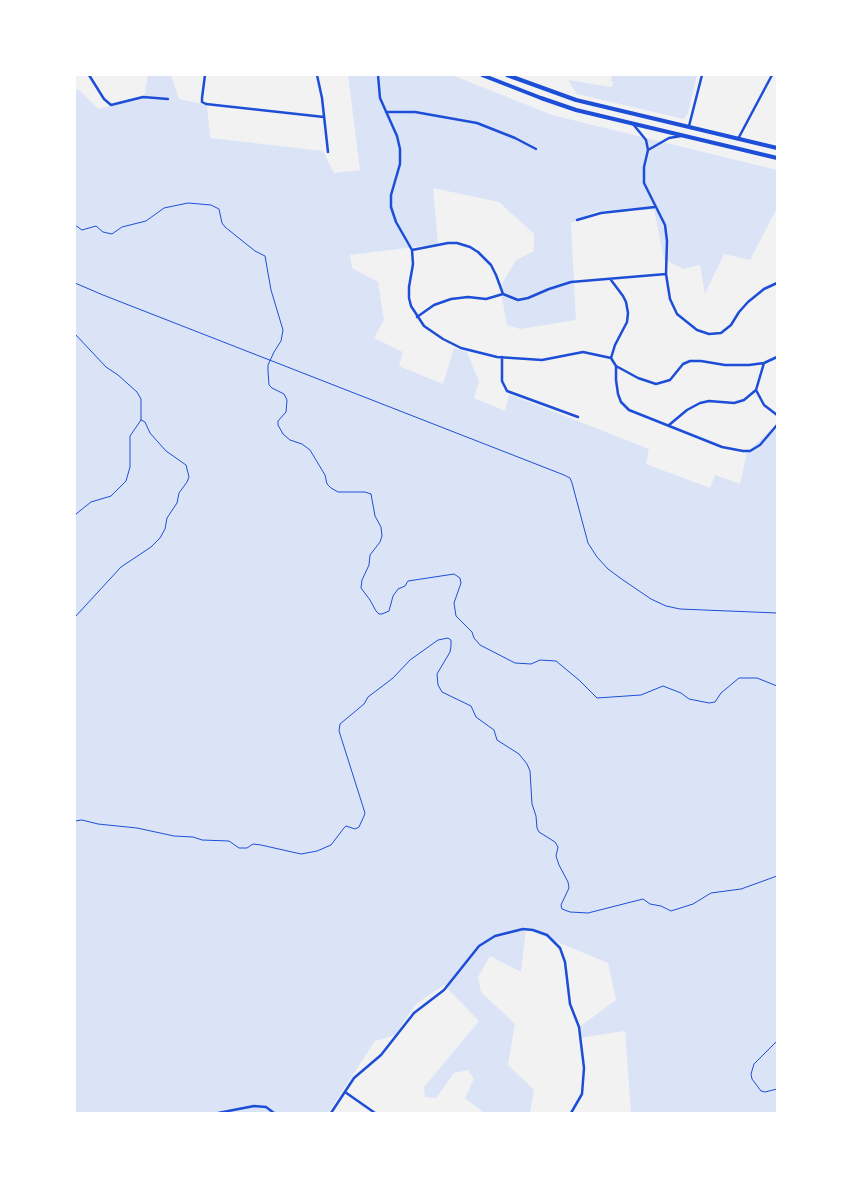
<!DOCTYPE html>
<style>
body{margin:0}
#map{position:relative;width:852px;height:1188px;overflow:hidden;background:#f2f2f2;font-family:Rubik,sans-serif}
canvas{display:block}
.frame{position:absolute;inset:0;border:76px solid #fff;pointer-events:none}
</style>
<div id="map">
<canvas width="852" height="1188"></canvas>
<div class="frame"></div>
</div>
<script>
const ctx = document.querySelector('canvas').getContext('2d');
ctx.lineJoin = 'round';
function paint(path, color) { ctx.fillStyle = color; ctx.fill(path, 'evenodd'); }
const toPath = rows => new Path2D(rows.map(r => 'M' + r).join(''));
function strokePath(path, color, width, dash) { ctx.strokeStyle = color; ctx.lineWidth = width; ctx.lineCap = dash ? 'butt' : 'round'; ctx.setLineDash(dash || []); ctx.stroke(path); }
paint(toPath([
 [148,75,171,75,179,99,207,105,210,138,323,151,334,173,360,170,348,75,452,75,552,115,777,170,777,208,750,260,724,254,705,294,700,265,683,269,664,259,654,210,597,211,571,223,576,320,520,329,507,325,500,287,516,260,534,251,534,234,499,202,433,188,438,244,350,255,352,268,378,282,384,320,374,338,403,352,399,366,443,384,454,348,467,352,479,381,474,398,505,411,509,394,649,449,646,464,710,488,715,475,740,484,747,452,774,427,777,432,777,1113,631,1113,625,1031,580,1038,578,1028,616,1000,608,963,526,929,521,972,490,956,478,977,481,992,515,1024,508,1065,534,1090,530,1113,484,1113,465,1098,474,1079,468,1070,454,1073,436,1098,425,1097,424,1087,479,1021,444,985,416,1004,395,1035,375,1041,328,1113,75,1113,75,90,79,90,98,109,144,98],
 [612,75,697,75,688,113,684,119,577,94,568,80,612,87,613,82,611,81]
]), '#dbe4f7');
strokePath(toPath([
 [75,225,82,230,96,226,103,232,112,234,122,227,146,221,164,208,188,203,211,205,219,209,222,223,225,227,255,251,265,256,271,290,283,330,281,341,274,352,268,365,268,371,269,385,272,388,284,394,287,400,286,412,278,421,278,425,283,434,290,440,302,444,310,450,325,475,327,484,331,488,338,492,365,492,371,494,375,516,381,527,382,536,380,542,370,555,369,565,362,580,361,588,370,600,376,611,379,614,382,614,389,611,393,596,398,589,405,586,408,581,454,574,460,578,461,583,454,603,456,616,472,632,474,638,480,645,515,663,531,664,540,660,556,661,579,680,597,698,641,695,663,686,681,693,689,699,709,703,715,702,721,693,739,678,757,678,777,686],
 [75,283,103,295,564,475,570,478,572,483,588,543,597,557,608,569,623,580,651,599,666,606,680,609,777,613],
 [75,334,106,367,118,375,137,392,141,399,141,420],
 [75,517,76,514,91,502,111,496,126,481,130,467,130,436,141,420],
 [75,617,121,567,151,547,160,538,165,529,167,518,177,503,179,493,187,482,189,477,186,465,166,451,150,433,145,422,141,420],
 [75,821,82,820,98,824,137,828,174,836,193,837,202,840,229,841,239,848,247,848,253,844,261,845,301,854,317,851,331,845,344,828,346,826,355,829,359,827,364,816,365,813,339,731,340,724,364,704,368,697,393,678,410,660,438,640,448,638,451,640,451,646,450,652,437,674,438,685,442,692,471,706,476,717,494,730,497,740,519,754,527,764,530,771,532,804,536,816,537,828,539,832,555,842,558,847,556,856,559,865,568,882,569,888,561,905,562,909,570,912,588,913,643,899,650,904,661,906,671,911,693,904,711,893,741,889,777,876],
 [777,1041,754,1064,751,1074,752,1079,761,1091,765,1092,777,1089]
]), '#1d4ed8', 1);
strokePath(toPath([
 [89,75,104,99,111,105,143,97,168,99],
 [205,75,202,98,202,102,206,104,324,117],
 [317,75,322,98,328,152],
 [378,75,380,98,397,136,400,149,400,164,391,195,391,207,396,222,412,250,413,264,409,287,409,298,411,306,424,326,443,339,461,348,497,357,542,360,583,352,611,358],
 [386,112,415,112,477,123,515,138,536,149],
 [633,124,646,140,648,150,644,167,644,183,665,225,667,241,666,274,670,299,677,314,697,330,709,334,721,333,731,325,739,312,748,302,764,289,777,283],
 [689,126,702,75],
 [738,139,772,75],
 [648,150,669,138,681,136],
 [577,220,601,213,655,207],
 [412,250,448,243,457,243,470,247,478,252,491,265,496,275,503,294,518,300,528,298,549,289,571,282,666,274],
 [611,280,623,296,626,302,628,313,627,322,615,345,611,358,616,366,616,380,618,394,621,402,629,410,722,447,743,451,750,451,760,445,777,425],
 [417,317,434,305,451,299,468,297,486,299,503,294],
 [502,357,502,381,507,391,578,417],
 [616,366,638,378,656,384,670,380,683,364,690,361,701,361,725,365,749,365,764,363,777,357],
 [756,390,764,405,777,415],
 [669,425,687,410,700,403,709,401,734,403,744,400,756,390,764,363],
 [345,1092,375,1113],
 [218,1113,254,1106,266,1107,274,1113],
 [331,1113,354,1078,381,1055,414,1013,444,990,479,946,495,936,523,929,533,930,547,935,560,948,565,962,570,1004,579,1027,584,1068,582,1094,571,1113]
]), '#1d4ed8', 2.5);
strokePath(toPath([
 [482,75,541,98,576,110,777,158],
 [507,75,576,100,777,148]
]), '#1d4ed8', 4);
</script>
